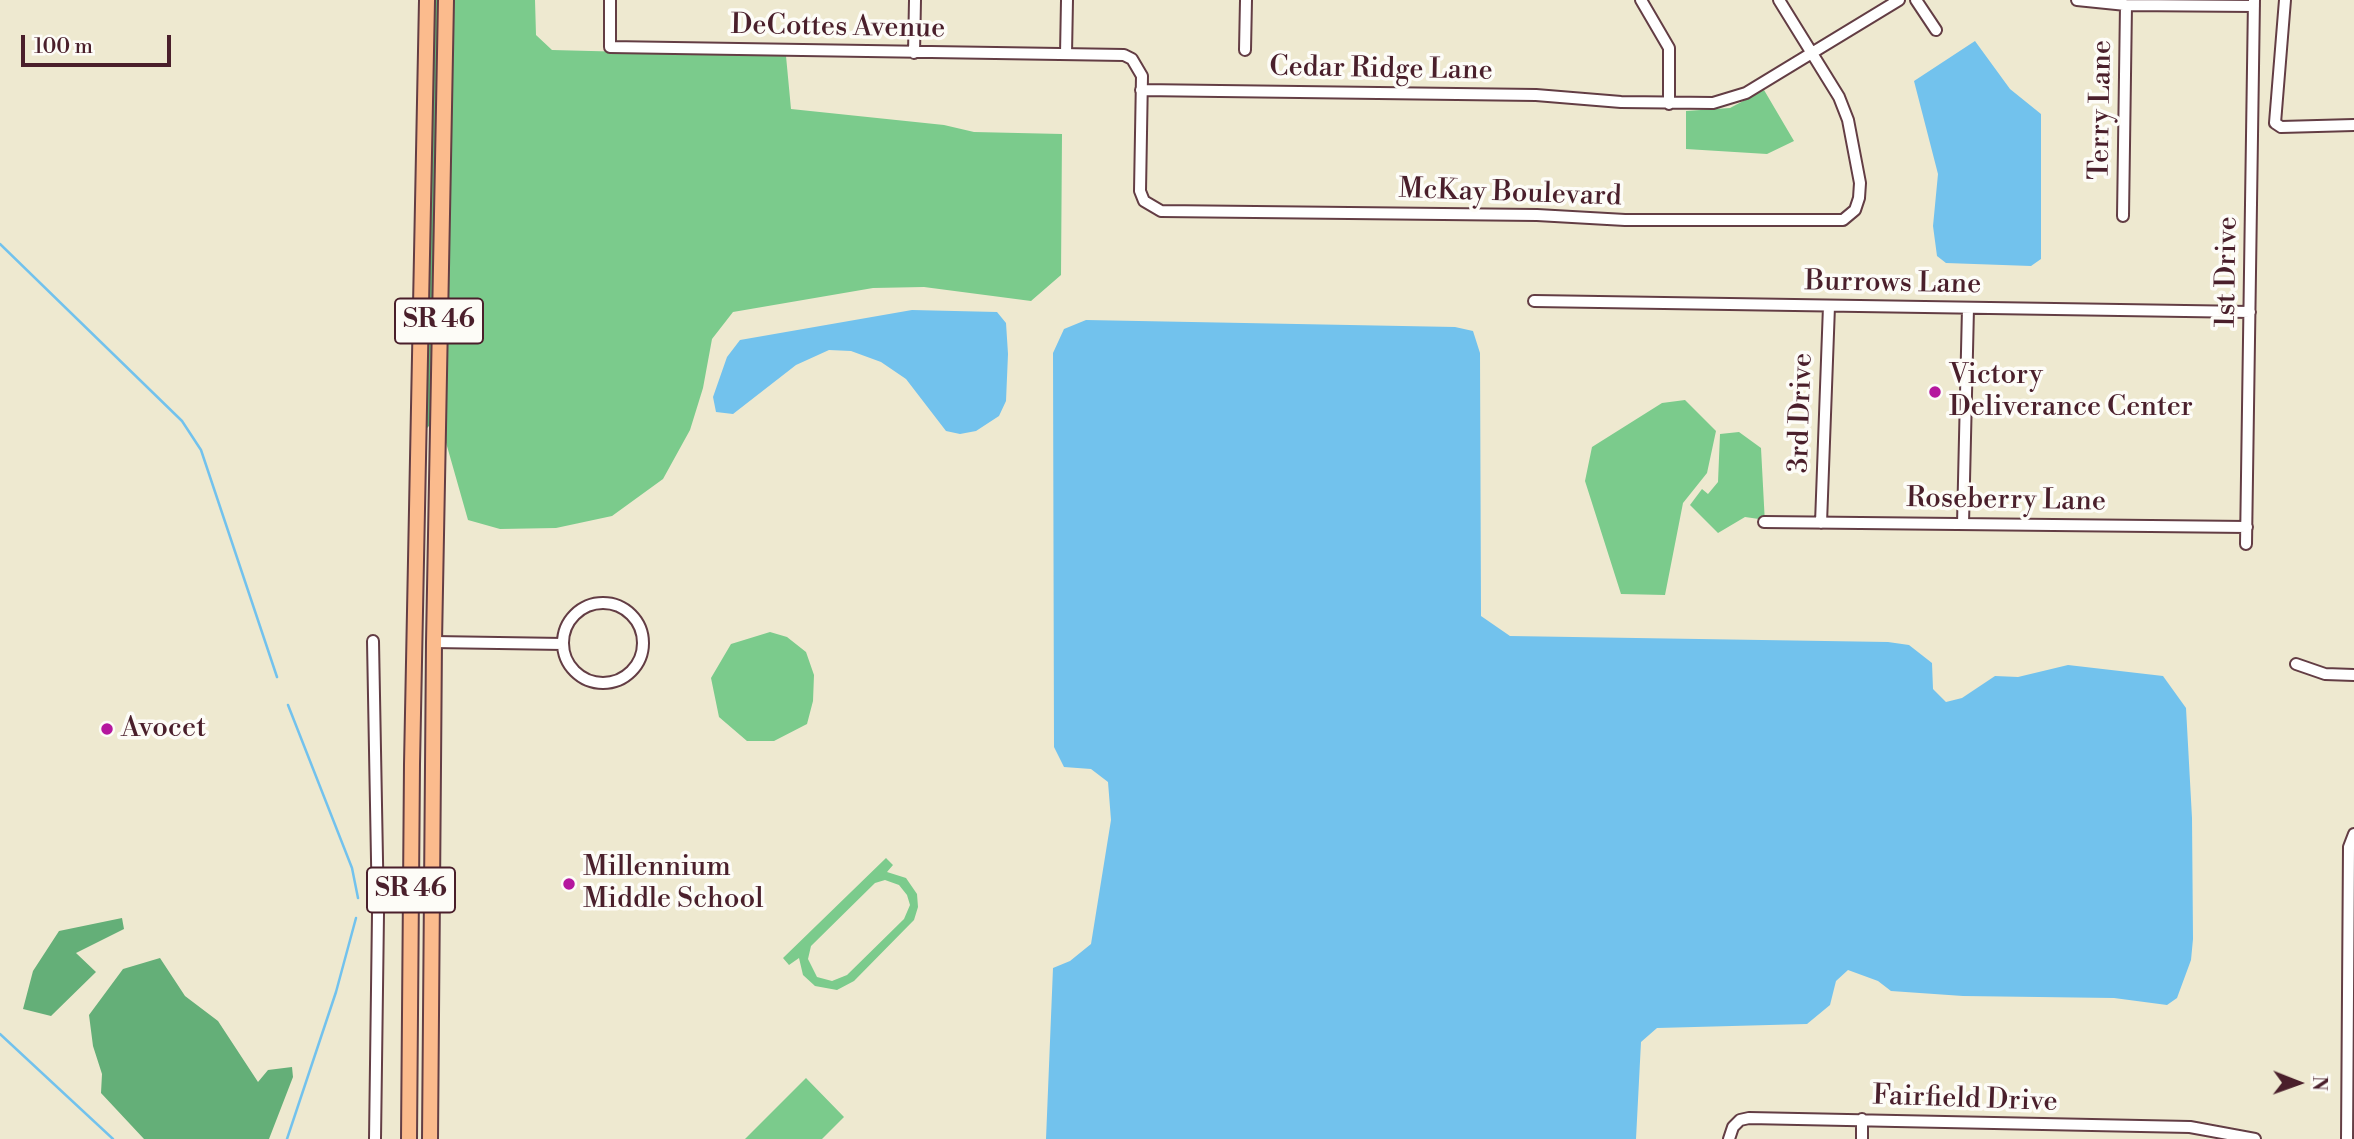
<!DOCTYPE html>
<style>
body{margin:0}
#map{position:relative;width:2354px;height:1139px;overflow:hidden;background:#eee9d0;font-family:"Libre Bodoni",serif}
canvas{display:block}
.north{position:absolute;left:2263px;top:1048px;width:70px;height:70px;-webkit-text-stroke:5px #fdfcf7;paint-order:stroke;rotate:91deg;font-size:19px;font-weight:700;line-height:28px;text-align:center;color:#4a1f2b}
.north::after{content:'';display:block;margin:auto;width:24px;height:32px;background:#4a1f2b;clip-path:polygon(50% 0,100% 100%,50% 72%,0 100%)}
.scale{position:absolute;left:21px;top:35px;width:150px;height:32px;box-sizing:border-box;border:4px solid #4a1f2b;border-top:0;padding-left:9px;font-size:21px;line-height:24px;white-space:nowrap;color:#4a1f2b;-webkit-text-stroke:5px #fdfcf7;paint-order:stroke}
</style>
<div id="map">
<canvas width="2354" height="1139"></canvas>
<div class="north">N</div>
<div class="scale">100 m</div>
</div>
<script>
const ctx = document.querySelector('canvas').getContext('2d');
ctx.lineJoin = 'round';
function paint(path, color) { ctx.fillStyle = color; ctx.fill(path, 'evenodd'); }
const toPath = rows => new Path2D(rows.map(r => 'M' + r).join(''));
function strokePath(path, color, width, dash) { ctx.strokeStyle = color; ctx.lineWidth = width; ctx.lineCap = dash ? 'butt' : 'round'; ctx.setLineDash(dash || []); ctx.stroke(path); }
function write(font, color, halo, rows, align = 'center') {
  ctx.font = font + ' "Libre Bodoni",serif'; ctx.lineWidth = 7; ctx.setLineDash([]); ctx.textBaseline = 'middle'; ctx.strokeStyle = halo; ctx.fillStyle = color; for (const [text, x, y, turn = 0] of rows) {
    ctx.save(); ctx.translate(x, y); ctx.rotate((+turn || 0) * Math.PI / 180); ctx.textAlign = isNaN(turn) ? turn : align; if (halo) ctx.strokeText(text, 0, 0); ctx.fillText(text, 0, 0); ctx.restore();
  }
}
paint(toPath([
 [452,0,535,0,536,35,552,50,786,56,791,109,944,125,974,132,1062,134,1061,275,1031,301,924,287,873,288,733,312,712,339,703,388,690,430,663,479,612,516,556,528,500,529,468,520,443,432],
 [1764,90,1794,141,1767,154,1686,149,1686,111,1730,108],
 [1685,400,1716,431,1707,473,1683,503,1665,595,1621,594,1585,481,1592,447,1662,403],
 [1739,432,1761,448,1765,524,1759,519,1745,517,1718,533,1690,505,1702,489,1708,494,1718,482,1720,434],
 [770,632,787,637,806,652,814,675,813,701,807,724,774,741,747,741,719,717,711,678,731,644],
 [886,858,893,865,887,872,906,878,917,894,918,907,914,920,854,981,837,990,815,986,803,975,799,958,789,965,783,958],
 [885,880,899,885,907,895,910,905,904,919,847,975,832,981,817,977,808,959,811,946,875,883],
 [806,1078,844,1117,822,1139,745,1139]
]), '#7bcb8c');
paint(toPath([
 [432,0,440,0,431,424,423,432],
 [122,918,124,929,76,953,96,972,51,1016,23,1009,33,971,59,931],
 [160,958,185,996,218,1021,258,1082,268,1070,292,1067,293,1077,269,1139,144,1139,101,1093,102,1074,93,1046,89,1015,123,969]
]), '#64af78');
paint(toPath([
 [1975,41,2010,89,2041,114,2041,259,2031,266,1946,263,1937,256,1933,226,1938,174,1914,81],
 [912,310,997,312,1006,323,1008,354,1006,401,999,416,976,431,960,434,946,431,906,379,881,362,851,351,829,350,796,365,733,414,716,412,713,397,727,357,740,340],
 [1086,320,1455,327,1473,331,1480,353,1481,616,1510,636,1888,642,1909,645,1932,663,1933,689,1946,702,1962,698,1995,676,2018,677,2068,665,2163,676,2186,708,2192,818,2193,939,2191,960,2177,998,2167,1005,2114,998,1963,996,1891,991,1878,981,1848,970,1836,981,1830,1005,1807,1024,1657,1028,1641,1042,1636,1139,1046,1139,1053,968,1070,961,1091,944,1111,820,1108,782,1091,769,1064,767,1054,747,1053,353,1064,329]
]), '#72c2ed');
strokePath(toPath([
 [0,244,182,421,201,450,277,677],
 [288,705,352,868,358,898],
 [0,1034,113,1139],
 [287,1139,336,992,356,918]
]), '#72c2ed', 2.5);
const minor = toPath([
 [610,0,610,47,1124,55,1132,59,1142,76,1140,191,1144,201,1161,211,1537,215,1625,220,1843,220,1855,210,1859,198,1860,183,1848,120,1839,97,1779,0],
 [1641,0,1669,48,1669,104],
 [1916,0,1936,30],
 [2077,0,2126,5,2254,6],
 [2285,0,2275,123,2281,127,2354,125],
 [1245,50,1246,0],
 [914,53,915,0],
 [1066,54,1067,0],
 [1141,90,1536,95,1621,102,1713,103,1746,93,1899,0],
 [2123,216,2126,5],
 [1534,301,2250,312],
 [1764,522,2247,527],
 [1821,523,1829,306],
 [1963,524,1968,308],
 [2246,544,2254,0],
 '563 643a40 40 0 1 1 80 0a40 40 0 1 1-80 0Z',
 [373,641,378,914,375,1139],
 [434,642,563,644],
 [2296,664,2325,674,2354,675],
 [1729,1139,1733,1127,1740,1120,1749,1118,2190,1127,2255,1139],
 [1862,1139,1862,1119],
 [2347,1139,2349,847,2354,834]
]);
const major = toPath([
 [409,1139,412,764,427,0],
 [430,1139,434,642,446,0]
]);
strokePath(minor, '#633d44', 14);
strokePath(major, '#633d44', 18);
strokePath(minor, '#fff', 10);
strokePath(major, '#fbbb8d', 14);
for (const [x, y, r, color] of [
 [1935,392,7,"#b5179e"],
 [107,729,7,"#b5179e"],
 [569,884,7,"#b5179e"]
]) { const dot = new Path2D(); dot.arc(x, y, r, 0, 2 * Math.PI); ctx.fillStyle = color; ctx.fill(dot); strokePath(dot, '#fdfcf7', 2.5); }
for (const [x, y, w] of [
 [439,321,88],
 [411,890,88]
]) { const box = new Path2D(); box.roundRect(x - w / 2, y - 22.5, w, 45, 5); ctx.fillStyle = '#fdfcf7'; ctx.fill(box); strokePath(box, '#4a1f2b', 2); }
write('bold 26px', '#4a1f2b', null, [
 ["SR 46",439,321],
 ["SR 46",411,890]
]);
write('28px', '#4a1f2b', '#fdfcf7', [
 ["DeCottes Avenue",838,28,1],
 ["Cedar Ridge Lane",1381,70,1],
 ["Terry Lane",2102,110,-89],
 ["McKay Boulevard",1510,194,2],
 ["1st Drive",2228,272,-89],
 ["Burrows Lane",1893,284,1],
 ["3rd Drive",1802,413,-88],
 ["Roseberry Lane",2006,501,1],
 ["Fairfield Drive",1965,1100,2]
]);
write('28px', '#4a1f2b', '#fdfcf7', [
 ["Victory",1949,376],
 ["Deliverance Center",1949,408],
 ["Avocet",121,729],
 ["Millennium",583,868],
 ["Middle School",583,900]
], 'left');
</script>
